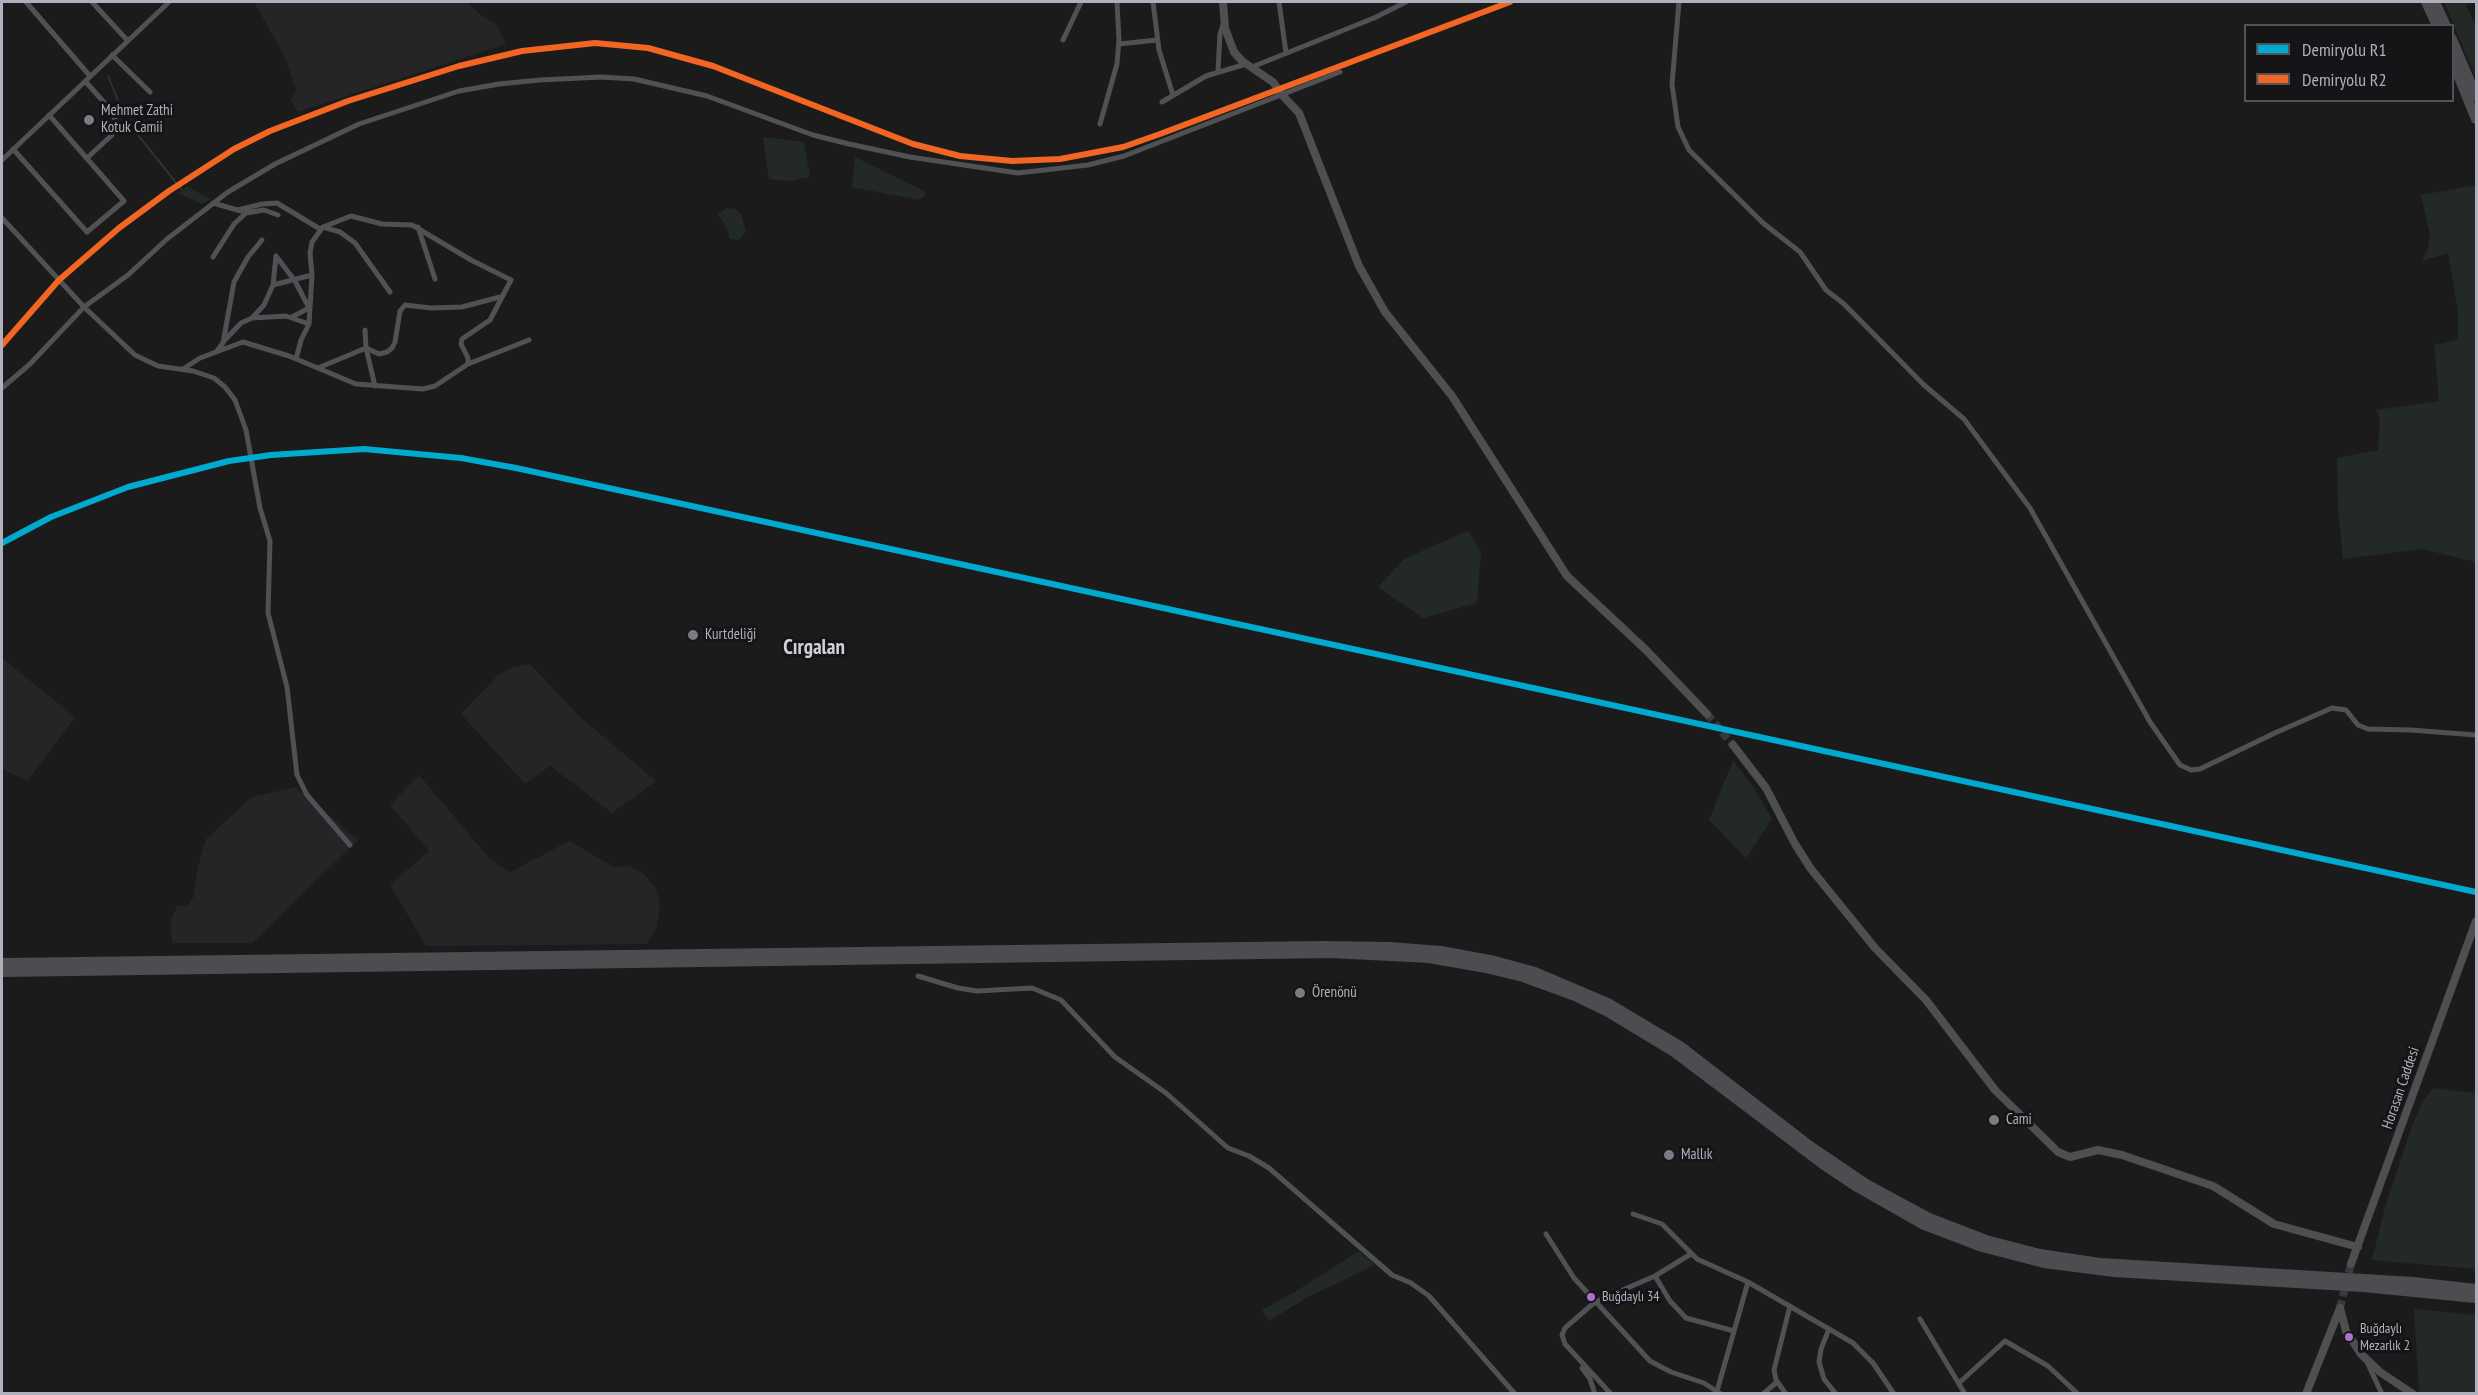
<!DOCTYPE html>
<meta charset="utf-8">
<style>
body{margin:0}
#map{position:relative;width:2478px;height:1395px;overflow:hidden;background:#1b1b1b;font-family:"PT Sans Narrow",sans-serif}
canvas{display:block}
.frame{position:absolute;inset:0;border:3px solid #aeb1bb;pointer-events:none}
.legend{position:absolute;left:2244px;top:24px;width:210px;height:78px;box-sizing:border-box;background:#151517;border:2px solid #525359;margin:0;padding:8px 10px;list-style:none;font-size:18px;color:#aeb1bb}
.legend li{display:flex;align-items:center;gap:12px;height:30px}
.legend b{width:30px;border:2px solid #525359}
</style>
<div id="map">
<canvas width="2478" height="1395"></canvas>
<div class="frame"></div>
<ul class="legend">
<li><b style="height:8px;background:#00a9ce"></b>Demiryolu R1</li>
<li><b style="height:8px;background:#f26522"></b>Demiryolu R2</li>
</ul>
</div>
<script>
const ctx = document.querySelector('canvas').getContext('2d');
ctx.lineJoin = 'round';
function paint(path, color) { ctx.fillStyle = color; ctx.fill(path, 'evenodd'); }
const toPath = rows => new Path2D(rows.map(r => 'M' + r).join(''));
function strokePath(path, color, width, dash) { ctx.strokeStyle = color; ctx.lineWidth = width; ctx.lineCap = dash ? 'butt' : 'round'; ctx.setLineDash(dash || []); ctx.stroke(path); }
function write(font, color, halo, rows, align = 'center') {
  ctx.font = font + ' "PT Sans Narrow",sans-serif'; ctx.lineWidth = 6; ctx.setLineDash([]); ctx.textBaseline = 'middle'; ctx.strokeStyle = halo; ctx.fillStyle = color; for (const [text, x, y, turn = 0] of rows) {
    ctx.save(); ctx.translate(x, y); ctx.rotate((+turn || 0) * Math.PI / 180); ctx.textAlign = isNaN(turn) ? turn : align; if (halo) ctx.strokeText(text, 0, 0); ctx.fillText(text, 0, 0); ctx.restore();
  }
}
paint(toPath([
 [254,2,467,2,482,16,497,25,506,44,298,112,291,100,296,91,285,57],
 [2,658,75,717,28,781,2,769],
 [530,664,579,716,656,781,612,813,550,766,525,784,461,714,498,675,514,667],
 [419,775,490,859,510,872,569,841,614,867,629,866,643,873,656,888,660,904,657,926,647,944,426,946,390,885,429,851,390,805],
 [296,787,358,840,252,943,173,943,170,930,172,917,177,906,188,905,193,898,198,866,206,839,252,797]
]), '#252527');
paint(toPath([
 [2444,2,2475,2,2466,5,2476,27,2476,78],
 [763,137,804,142,810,177,789,181,769,179],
 [855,157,924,191,925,195,919,200,852,187],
 [2476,185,2476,562,2422,549,2343,559,2338,509,2337,458,2378,450,2380,420,2376,410,2439,401,2434,345,2458,340,2458,311,2448,253,2422,261,2427,251,2430,235,2421,195],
 [187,186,210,199,202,204,178,193],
 [727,208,735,209,741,214,746,231,739,240,730,239,726,226,718,214],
 [1468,531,1481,553,1477,603,1423,618,1378,587,1404,559],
 [1733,760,1756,791,1772,819,1746,858,1709,820],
 [2434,1088,2475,1093,2476,1091,2476,1269,2372,1260,2385,1207,2412,1126,2423,1100],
 [1359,1251,1375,1265,1306,1298,1269,1321,1262,1310,1293,1293],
 [2414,1309,2476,1315,2476,1393,2423,1393,2419,1391]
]), '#232a25');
strokePath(toPath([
 [108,76,126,120,181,189]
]), '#31383e', 1.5);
strokePath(toPath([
 [1707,714,1733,745],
 [2340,1308,2351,1264]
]), '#38393b', 8, [8, 4]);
strokePath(toPath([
 [26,2,90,76],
 [92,2,128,41],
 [1153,2,1159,50,1173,95],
 [1279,2,1286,53],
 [1679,2,1672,84,1678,127,1689,150,1763,223,1800,252,1826,290,1844,304,1924,385,1964,419,2030,508,2150,722,2180,765,2191,770,2200,769,2277,732,2332,708,2346,710,2358,725,2368,729,2411,730,2476,735],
 [1063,40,1081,2],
 [1119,44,1157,40],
 [112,55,150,92],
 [1252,67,1374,18,1406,2],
 [1218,71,1220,34,1223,25],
 [85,81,110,109,117,123,112,135,87,158],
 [1162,102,1206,76,1246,64],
 [1100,124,1117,64,1119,40,1117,2],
 [13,149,87,232,124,201,49,115],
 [2,160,169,2],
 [213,203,241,211],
 [238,210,262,204,277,203,320,229],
 [2,218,84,307,135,355,158,366,193,371,214,378,225,387,235,400,246,430,260,508,270,541,268,613,287,687,297,775,307,795,350,845],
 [323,227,340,232,355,243,390,292],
 [418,227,435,279],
 [276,256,295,281,309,308,292,317],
 [213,257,234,224,246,213,264,210,278,215],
 [273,285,276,256],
 [252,318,264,305,273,285,312,275],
 [365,330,366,348,375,386],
 [223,342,241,323,252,318,286,316,309,324],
 [366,348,379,354,387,352,392,348,395,342,400,311,405,305,431,308,462,307,500,297],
 [216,352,223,343,234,282,248,257,262,240],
 [296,359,301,340,309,324,312,275,310,253,312,242,323,227,351,216,382,224,412,225,471,260,511,280,490,320,462,339,461,344,468,358,468,364],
 [318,368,366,348],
 [183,369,200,358,243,342,289,356,356,384,423,389,435,386,468,364,529,340],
 [2,388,30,364,84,307,128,275,167,239,228,192,275,164,359,124,459,91,499,84,540,80,601,77,634,79,707,96,813,135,849,144,910,157,1018,173,1088,165,1124,156,1340,72],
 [918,976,958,988,977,991,1032,988,1061,1000,1115,1057,1166,1093,1228,1148,1249,1156,1269,1168,1392,1275,1411,1283,1429,1296,1515,1394],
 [1633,1214,1662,1224,1697,1259,1748,1282,1853,1343,1873,1363,1894,1394],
 [1546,1234,1574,1278,1650,1361,1671,1372,1704,1383,1721,1394],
 [1655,1276,1670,1301,1686,1318,1734,1331],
 [1920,1319,1965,1394],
 [1829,1329,1821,1349,1819,1362,1824,1379,1836,1394],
 [2367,1362,2382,1394],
 [1582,1368,1590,1379,1595,1394],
 [1959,1383,2005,1341,2048,1366,2078,1394],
 [1717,1391,1748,1282],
 [1611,1394,1565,1344,1562,1335,1565,1328,1595,1302,1655,1276,1691,1254],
 [1763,1394,1777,1382],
 [1786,1394,1776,1380,1774,1370,1790,1306]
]), '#505154', 5);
strokePath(toPath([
 [1223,2,1225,28,1234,52,1242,61,1273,82,1283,96,1299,113,1359,266,1385,312,1452,396,1567,576,1646,650,1707,714],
 [1733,745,1766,788,1795,844,1811,869,1875,948,1926,1000,1995,1090,2058,1152,2070,1157,2098,1150,2122,1155,2213,1186,2274,1224,2358,1247],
 [2351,1264,2476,921],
 [2340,1308,2346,1331,2361,1354,2380,1372,2413,1394],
 [2306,1394,2340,1308]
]), '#4f4f52', 8);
strokePath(toPath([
 [2426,2,2437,26],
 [2435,2,2446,26],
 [2452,39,2476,96],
 [2452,60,2476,119],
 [2,963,1324,946,1390,947,1441,951,1495,961,1535,972,1608,1003,1680,1046,1810,1146,1866,1184,1929,1218,1986,1240,2040,1254,2100,1263,2413,1282,2476,1289],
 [2,972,1331,953,1429,958,1486,968,1523,977,1575,996,1608,1012,1674,1052,1824,1165,1857,1187,1922,1224,1982,1247,2044,1263,2114,1272,2363,1287,2476,1298]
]), '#4d4d51', 10);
const rail = toPath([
 [2,543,51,517,128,487,229,461,271,455,364,449,461,458,516,468,2476,892]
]);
strokePath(rail, '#505154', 4);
strokePath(rail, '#151517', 1.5, [4.5]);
strokePath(toPath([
 [2,543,51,517,128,487,229,461,271,455,364,449,461,458,516,468,2476,892]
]), '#00a9ce', 6);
strokePath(toPath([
 [2,345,59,280,119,228,169,191,234,149,270,131,348,101,459,66,522,51,595,43,648,48,713,66,913,144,960,156,1012,161,1060,159,1123,147,1160,134,1510,2]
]), '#f26522', 6);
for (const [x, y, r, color] of [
 [89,120,6,"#7b7c83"],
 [693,635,6,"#7b7c83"],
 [1300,993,6,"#7b7c83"],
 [1994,1120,6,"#7b7c83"],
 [1669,1155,6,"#7b7c83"],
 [1591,1297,5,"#b36fd0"],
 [2349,1337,5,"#b36fd0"]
]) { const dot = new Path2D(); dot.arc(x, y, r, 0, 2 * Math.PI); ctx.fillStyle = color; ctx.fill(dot); strokePath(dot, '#151517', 2); }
write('14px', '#aeb1bb', '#151517', [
 ["Buğdaylı 34",1602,1297],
 ["Buğdaylı",2360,1329],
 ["Mezarlık 2",2360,1346]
], 'left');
write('15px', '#aeb1bb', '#151517', [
 ["Mehmet Zathi",101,111],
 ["Kotuk Camii",101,128],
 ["Kurtdeliği",705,635],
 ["Örenönü",1312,993],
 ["Cami",2006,1120],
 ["Mallık",1681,1155]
], 'left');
write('15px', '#aeb1bb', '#151517', [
 ["Horasan Caddesi",2401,1088,-71]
]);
write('bold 21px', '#ced1d7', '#151517', [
 ["Cırgalan",814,648]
]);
</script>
